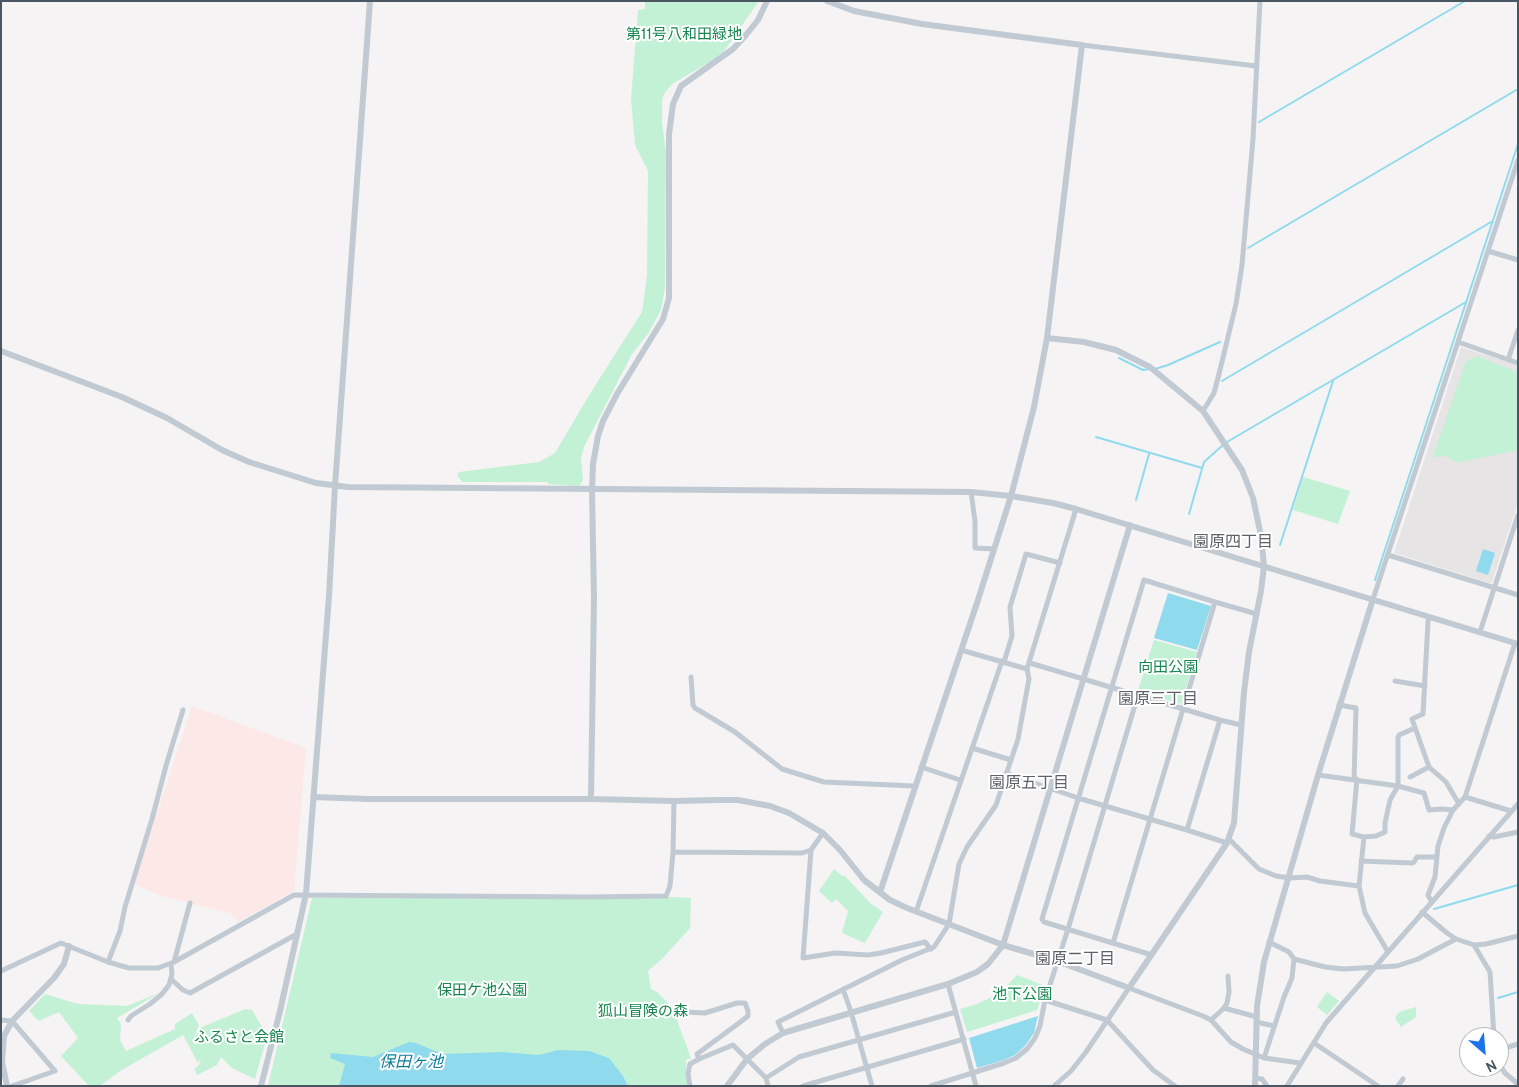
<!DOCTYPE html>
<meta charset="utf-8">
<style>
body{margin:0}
#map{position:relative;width:1519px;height:1087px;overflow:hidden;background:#f5f3f3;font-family:Overpass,sans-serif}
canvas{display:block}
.frame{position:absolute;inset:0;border:2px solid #4a5661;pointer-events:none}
.north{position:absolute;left:1459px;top:1027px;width:50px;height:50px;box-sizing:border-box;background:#fff;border:1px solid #b7bbc0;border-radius:50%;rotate:153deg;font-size:14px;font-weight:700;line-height:20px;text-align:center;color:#4a5661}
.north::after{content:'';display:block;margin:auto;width:18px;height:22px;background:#1a73e8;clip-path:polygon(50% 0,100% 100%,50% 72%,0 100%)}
</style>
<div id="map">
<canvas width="1519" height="1087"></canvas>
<div class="frame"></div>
<div class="north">N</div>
</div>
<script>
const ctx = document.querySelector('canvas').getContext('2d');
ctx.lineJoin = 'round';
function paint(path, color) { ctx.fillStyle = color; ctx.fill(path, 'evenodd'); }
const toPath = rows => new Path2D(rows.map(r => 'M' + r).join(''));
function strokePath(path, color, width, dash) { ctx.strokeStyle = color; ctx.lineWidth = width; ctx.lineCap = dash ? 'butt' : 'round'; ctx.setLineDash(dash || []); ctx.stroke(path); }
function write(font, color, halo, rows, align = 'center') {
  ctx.font = font + ' Overpass,"Noto Sans JP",sans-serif'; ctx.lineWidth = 4; ctx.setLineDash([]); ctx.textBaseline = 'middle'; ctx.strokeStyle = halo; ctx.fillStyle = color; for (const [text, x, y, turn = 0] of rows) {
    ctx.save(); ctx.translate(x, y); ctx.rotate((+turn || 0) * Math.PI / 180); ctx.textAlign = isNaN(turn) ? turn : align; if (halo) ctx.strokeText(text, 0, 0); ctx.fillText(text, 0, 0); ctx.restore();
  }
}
paint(toPath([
 [1461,347,1518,365,1518,503,1492,582,1490,583,1394,553]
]), '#e6e4e5');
paint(toPath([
 [192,706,306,748,294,891,238,922,233,914,162,896,134,884]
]), '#fce8e6');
paint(toPath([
 [645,1,759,1,724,51,713,60,672,84,664,94,662,101,662,122,666,152,665,288,661,310,648,334,632,354,584,447,581,458,583,480,579,486,548,484,548,482,462,482,457,475,459,472,539,462,555,453,591,392,642,312,647,275,648,171,635,145,631,99,638,10,645,9],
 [1477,356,1518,372,1518,450,1456,463,1447,456,1433,457,1466,361],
 [1303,477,1350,491,1338,524,1293,510],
 [1154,640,1197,652,1181,704,1138,691],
 [834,869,842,876,844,875,870,903,883,912,865,943,842,933,848,911,836,899,832,903,819,891],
 [673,897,691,898,690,928,662,959,648,971,651,989,657,992,672,1007,691,1058,686,1060,687,1086,268,1086,312,898],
 [1017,975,1045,986,1037,1010,967,1032,960,1009,977,1004,1000,993],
 [1327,992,1339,1001,1327,1015,1317,1007],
 [159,993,117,1018,121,1024,120,1040,126,1051,175,1029,175,1024,192,1013,199,1025,192,1043,200,1028,245,1009,252,1010,267,1036,255,1079,232,1068,221,1057,217,1065,197,1075,194,1069,198,1066,201,1061,200,1060,198,1063,183,1035,120,1071,100,1086,89,1086,61,1056,78,1038,59,1012,39,1021,29,1011,45,994,78,1004,127,1006],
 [1416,1007,1416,1017,1401,1027,1395,1018,1399,1012]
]), '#c3f1d5');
paint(toPath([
 [1483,549,1495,553,1488,575,1476,571],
 [1168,593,1211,606,1197,650,1154,638],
 [1038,1016,1034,1033,1025,1046,1015,1055,1004,1060,977,1068,969,1038],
 [409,1042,416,1043,442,1054,502,1052,539,1055,558,1050,589,1051,609,1058,623,1076,628,1086,339,1086,345,1064,330,1058,331,1053,373,1057]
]), '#90daee');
strokePath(toPath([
 [1259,122,1465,1],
 [1248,248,1518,89],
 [1119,358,1143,370,1150,369],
 [1155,369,1168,365,1220,342],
 [1222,381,1491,222],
 [1096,437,1202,468],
 [1227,442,1466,302],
 [1136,500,1149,454],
 [1189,514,1204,462,1223,445],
 [1280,545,1333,381],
 [1375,580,1518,144],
 [1434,909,1518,885],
 [1498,998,1518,992]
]), '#90daee', 2);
strokePath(toPath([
 [1082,45,1256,66],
 [1488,251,1518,260],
 [1458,342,1518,363],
 [1508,360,1518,330],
 [1203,411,1214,393,1219,374,1236,304,1242,265,1253,139,1260,1],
 [971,492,975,521,975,548,994,549],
 [1388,555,1518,595],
 [1373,599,1518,160],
 [1429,617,1428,622,1423,714,1412,719,1429,767,1446,782,1459,804],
 [1480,632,1518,515],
 [961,650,1027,669],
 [1004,662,1012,636,1010,607,1026,554,1060,563],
 [1030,663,1220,720,1241,725],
 [691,677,693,705,695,708,735,732,782,769,824,782,914,786],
 [1395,681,1425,686],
 [1339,705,1356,708,1354,780],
 [972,748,1011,760],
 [921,767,960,780],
 [1006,773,1078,798,1187,830,1227,843],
 [1318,775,1398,786,1424,793,1429,810,1442,809,1453,810],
 [1410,777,1429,767],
 [1357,779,1352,834,1364,837,1359,886,1365,913,1388,952],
 [1465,797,1511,811],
 [1187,830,1220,720],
 [1489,836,1494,837,1518,832],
 [1364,837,1376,836,1385,832,1385,823,1390,800,1398,786,1398,738,1399,735,1415,728],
 [1229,839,1259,869,1276,876,1290,878,1307,877,1320,881,1359,886],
 [811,850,823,833],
 [673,852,802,853,811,850,803,958,835,953,868,955,881,953,925,942,931,949],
 [1361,861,1412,863,1414,862,1417,857,1436,857],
 [1431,901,1428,895,1435,877,1438,846,1444,828,1453,810,1465,797,1515,643],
 [916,912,1002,661],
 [1422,912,1447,933,1456,939,1474,945,1486,944,1518,936],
 [1269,942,1289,952,1294,959],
 [1113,943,1215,602,1257,614],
 [1474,945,1490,972,1494,1037],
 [1152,955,1044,922,1042,919,1144,580,1215,602],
 [108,962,120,931,125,907,152,819,167,762,183,710],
 [174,962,190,903],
 [1,971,61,943,108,962,129,968,158,968,174,962,294,895,589,897,666,896,670,886,673,852,674,801],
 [171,979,183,990,190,993,297,934],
 [948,984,976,1086],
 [843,989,851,1012,872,1086],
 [1045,1000,1107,1020,1153,1070,1175,1086],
 [1224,1008,1257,1017],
 [684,1012,705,1013,737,1003,745,1003,748,1011,748,1016,739,1023,697,1054,699,1059,690,1064,688,1074,690,1086],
 [1,1020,12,1021,55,1071,12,1086],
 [128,1020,131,1016,150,1004,162,994,169,985,172,974,171,963],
 [1211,1020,1224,1008,1227,1003,1229,992,1228,976],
 [1256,1022,1274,1026],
 [783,1033,778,1022,902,960,934,947,949,924,959,864,967,847,996,805,1018,739,1029,679,1027,669,1076,509],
 [1314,1043,1378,1086],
 [1499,1050,1518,1044],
 [1264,1058,1284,997,1292,978,1294,959,1325,967,1343,969,1397,966,1418,959,1456,939],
 [699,1059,733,1045,766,1078,768,1086],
 [1499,1064,1505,1073,1518,1084],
 [766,1078,799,1057,956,1012],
 [1255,1078,1262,1079,1267,1086],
 [803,1086,964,1039],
 [931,1086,1004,1063,1016,1058,1027,1049,1035,1038,1040,1026,1045,1000,1068,929,1138,695],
 [1054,1086,1071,1071,1086,1052,1129,988,1203,1016,1211,1020,1231,1042,1243,1049,1264,1058,1300,1063],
 [1287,1086,1326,1023,1339,1008,1518,804],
 [1398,1086,1403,1079]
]), '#c1cad2', 5);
strokePath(toPath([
 [827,1,854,11,922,24,1082,45,1047,338,1034,407,1011,496,977,603,880,892],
 [1,351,122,397,167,418,222,450,249,462,316,483,348,487,971,492,1011,496,1053,503,1076,509,1518,644],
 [313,797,368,799,591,799,674,801,719,800,738,800,770,806,789,813,823,833,840,850,864,880,890,900,907,908,1003,945,1057,961,1129,988,1227,843,1234,823,1244,692,1249,652,1261,591,1264,566,1261,536,1253,498,1242,470,1203,411,1150,367,1116,350,1084,342,1047,338],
 [591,799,594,598,592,490,593,464,598,436,603,421,617,394,663,319,669,298,669,134,673,104,681,86,733,49,746,35,758,20,767,1],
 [7,1086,2,1062,4,1036,12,1021,54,978,64,964,69,946],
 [261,1086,280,1011,306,894,329,596,335,486,370,1],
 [727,1086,747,1059,765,1044,783,1033,948,984,977,972,988,964,1003,945,1130,525],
 [1255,1086,1257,1006,1264,962,1318,775,1373,599]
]), '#c1cad2', 6);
write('15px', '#17864f', '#fff', [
 ["第11号八和田緑地",684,36],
 ["向田公園",1168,669],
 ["保田ケ池公園",482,992],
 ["池下公園",1022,996],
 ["狐山冒険の森",643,1013],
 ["ふるさと会館",239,1039]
]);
write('16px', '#5f6368', '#fff', [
 ["園原四丁目",1233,544],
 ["園原三丁目",1158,701],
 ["園原五丁目",1029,785],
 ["園原二丁目",1075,961]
]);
write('italic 16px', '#0c7c9b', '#fff', [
 ["保田ヶ池",411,1064]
]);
</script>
